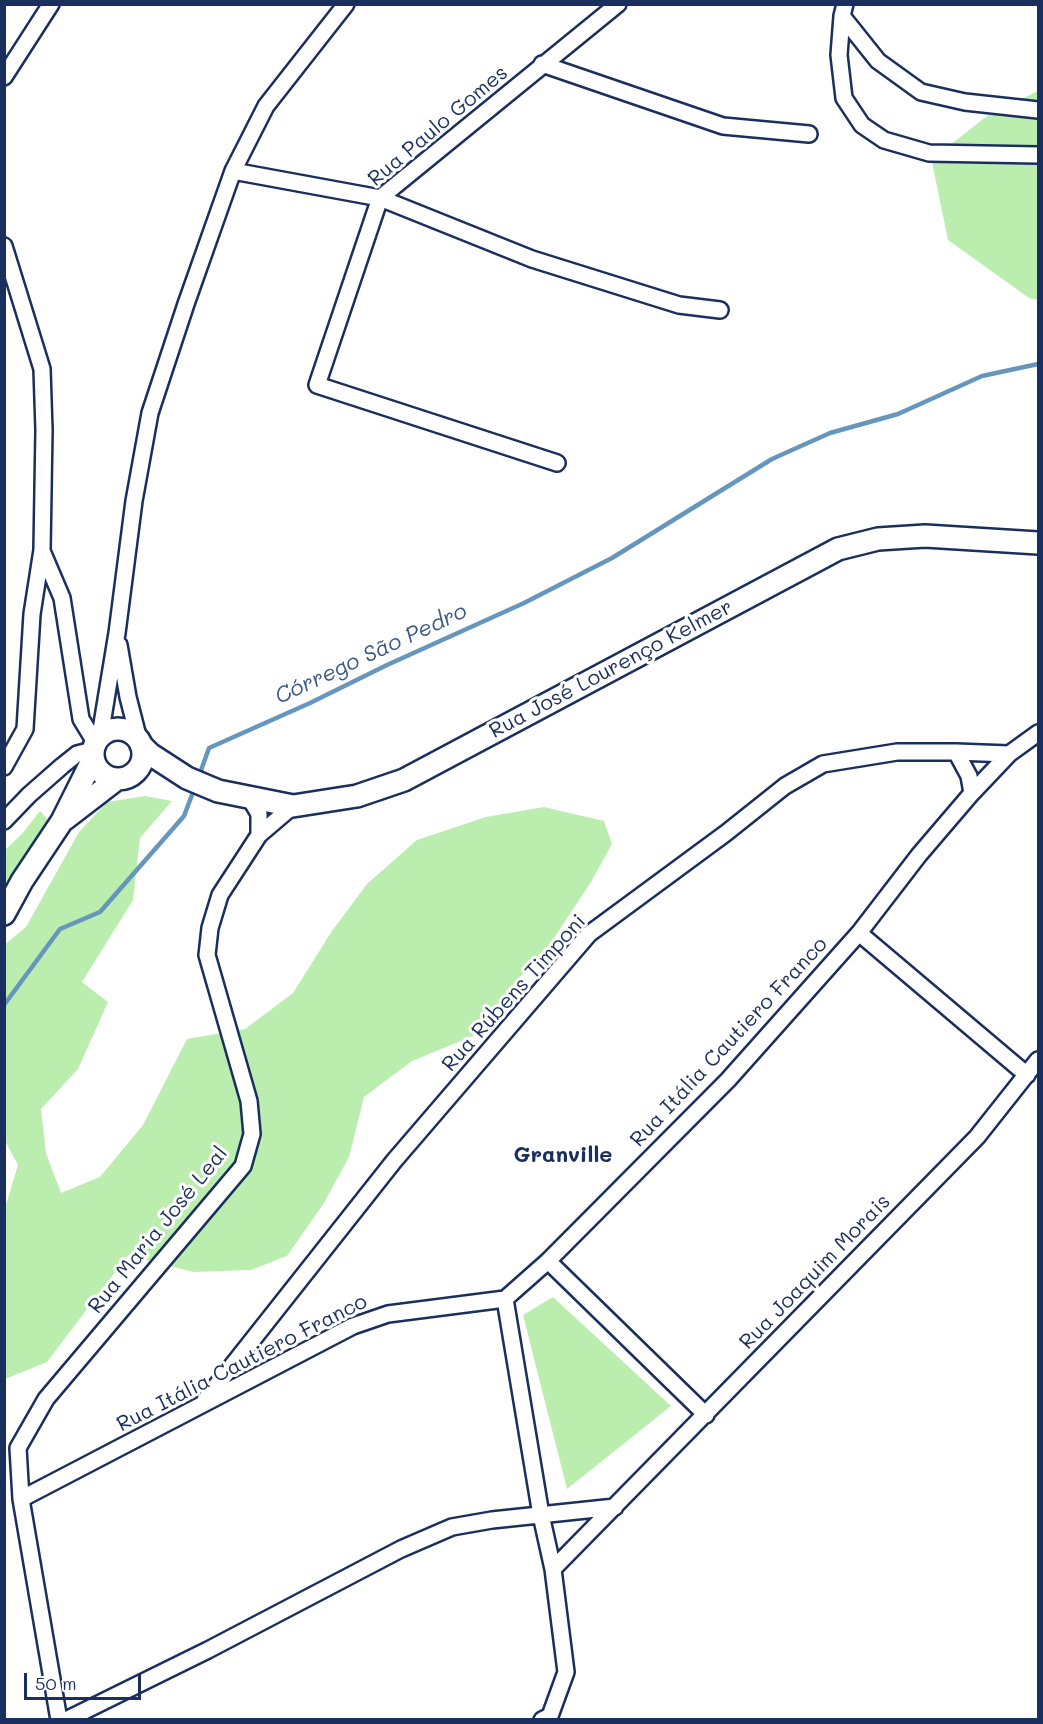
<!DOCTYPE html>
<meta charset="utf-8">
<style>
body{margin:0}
#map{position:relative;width:1043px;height:1724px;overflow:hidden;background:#fff;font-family:Mali,sans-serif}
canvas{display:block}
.frame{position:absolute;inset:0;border:6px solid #1b2f5e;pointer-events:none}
.scale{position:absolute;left:24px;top:1673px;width:117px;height:27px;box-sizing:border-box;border:3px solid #1b2f5e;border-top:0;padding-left:8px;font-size:18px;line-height:21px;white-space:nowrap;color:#1b2f5e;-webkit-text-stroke:4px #fff;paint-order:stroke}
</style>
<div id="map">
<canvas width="1043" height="1724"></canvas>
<div class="frame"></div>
<div class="scale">50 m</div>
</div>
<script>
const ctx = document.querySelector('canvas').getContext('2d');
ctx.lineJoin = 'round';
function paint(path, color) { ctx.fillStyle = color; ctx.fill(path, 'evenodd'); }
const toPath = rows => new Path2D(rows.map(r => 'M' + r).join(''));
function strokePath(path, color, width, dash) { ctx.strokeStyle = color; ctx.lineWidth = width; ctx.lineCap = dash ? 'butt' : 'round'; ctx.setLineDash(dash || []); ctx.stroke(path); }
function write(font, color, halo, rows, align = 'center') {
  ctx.font = font + ' Mali,sans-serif'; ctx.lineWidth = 6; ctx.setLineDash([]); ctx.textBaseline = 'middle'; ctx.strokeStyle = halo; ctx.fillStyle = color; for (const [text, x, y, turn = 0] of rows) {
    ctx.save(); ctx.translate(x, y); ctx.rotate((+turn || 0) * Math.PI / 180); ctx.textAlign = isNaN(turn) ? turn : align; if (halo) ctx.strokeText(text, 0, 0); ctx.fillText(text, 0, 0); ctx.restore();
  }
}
paint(toPath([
 [1038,91,1038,300,1029,298,948,240,932,162,940,153,987,116],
 [145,796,172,801,140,838,133,900,82,982,108,1002,78,1069,41,1109,46,1153,61,1193,100,1177,143,1125,187,1039,245,1029,293,993,332,931,367,884,417,840,486,817,544,807,604,821,612,844,591,882,552,941,511,987,473,1036,412,1061,364,1097,349,1157,324,1203,287,1256,251,1270,193,1272,128,1255,47,1362,5,1379,5,1208,18,1165,5,1141,4,945,26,927,79,832,107,802],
 [40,811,50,822,14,875,5,884,5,850,22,834],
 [553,1297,671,1406,567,1489,523,1315]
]), '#bbeeae');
strokePath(toPath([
 [199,776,209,748,310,703,387,665,524,603,612,558,772,459,830,433,898,414,982,376,1038,364],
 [4,1005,60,929,100,912,184,816,195,787]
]), '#6696bc', 4.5);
const street = toPath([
 [845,4,842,16,878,61,921,92,965,102,1038,110],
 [842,16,839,55,844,98,862,125,884,140,929,153,1038,155],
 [542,64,723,126,809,134],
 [4,77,51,4],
 [233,171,380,198,532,259,679,305,720,310],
 [4,246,42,369,44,430,42,550,32,614,25,729,4,767],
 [557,463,317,385,380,198,618,4],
 [42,551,62,598,81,719,95,742],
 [119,645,128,697,139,740],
 [100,736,117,633,134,501,150,413,186,304,233,171,266,106,346,4],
 [956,752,969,776,972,793],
 [249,797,259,814,259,835],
 [4,821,29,795,62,766,77,754,93,750],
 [859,933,1027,1075],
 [548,1261,706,1415],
 [505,1299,541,1515,553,1569,566,1672,550,1716,542,1720],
 [205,1400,394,1161,589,934,726,833,785,786,823,764,897,752,956,752,1009,754],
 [21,1499,353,1326,388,1314,505,1299,548,1261,728,1080,859,933,919,855,972,793,1009,754,1038,733],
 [553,1569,977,1137,1038,1060],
 [59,1720,21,1499,18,1448,46,1399,243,1166,252,1134,249,1101,207,955,210,928,220,895,259,835,293,806],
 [66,1720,208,1650,401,1549,452,1527,492,1520,615,1507]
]);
const secondary = toPath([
 '93 754a25 25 0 1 1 50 0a25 25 0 1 1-50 0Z',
 [141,745,150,754,187,778,218,791,293,806,357,796,404,780,838,549,878,539,925,536,1038,543],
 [65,819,117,779],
 [4,914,22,881,62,821,93,759]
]);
strokePath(street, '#1b2f5e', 20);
strokePath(secondary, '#1b2f5e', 26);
strokePath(street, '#fff', 15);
strokePath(secondary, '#fff', 21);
write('21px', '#1b2f5e', '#fff', [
 ["Rua Paulo Gomes",438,126,-40],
 ["Rua José Lourenço Kelmer",611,669,-28],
 ["Rua Rúbens Timponi",514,993,-48],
 ["Rua Itália Cautiero Franco",729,1042,-47],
 ["Rua Maria José Leal",158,1230,-51],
 ["Rua Joaquim Morais",815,1272,-46],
 ["Rua Itália Cautiero Franco",242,1363,-27]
]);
write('italic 22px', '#3a5a85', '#fff', [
 ["Córrego São Pedro",371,654,-25]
]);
write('bold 22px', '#1b2f5e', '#fff', [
 ["Granville",563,1155]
]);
</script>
